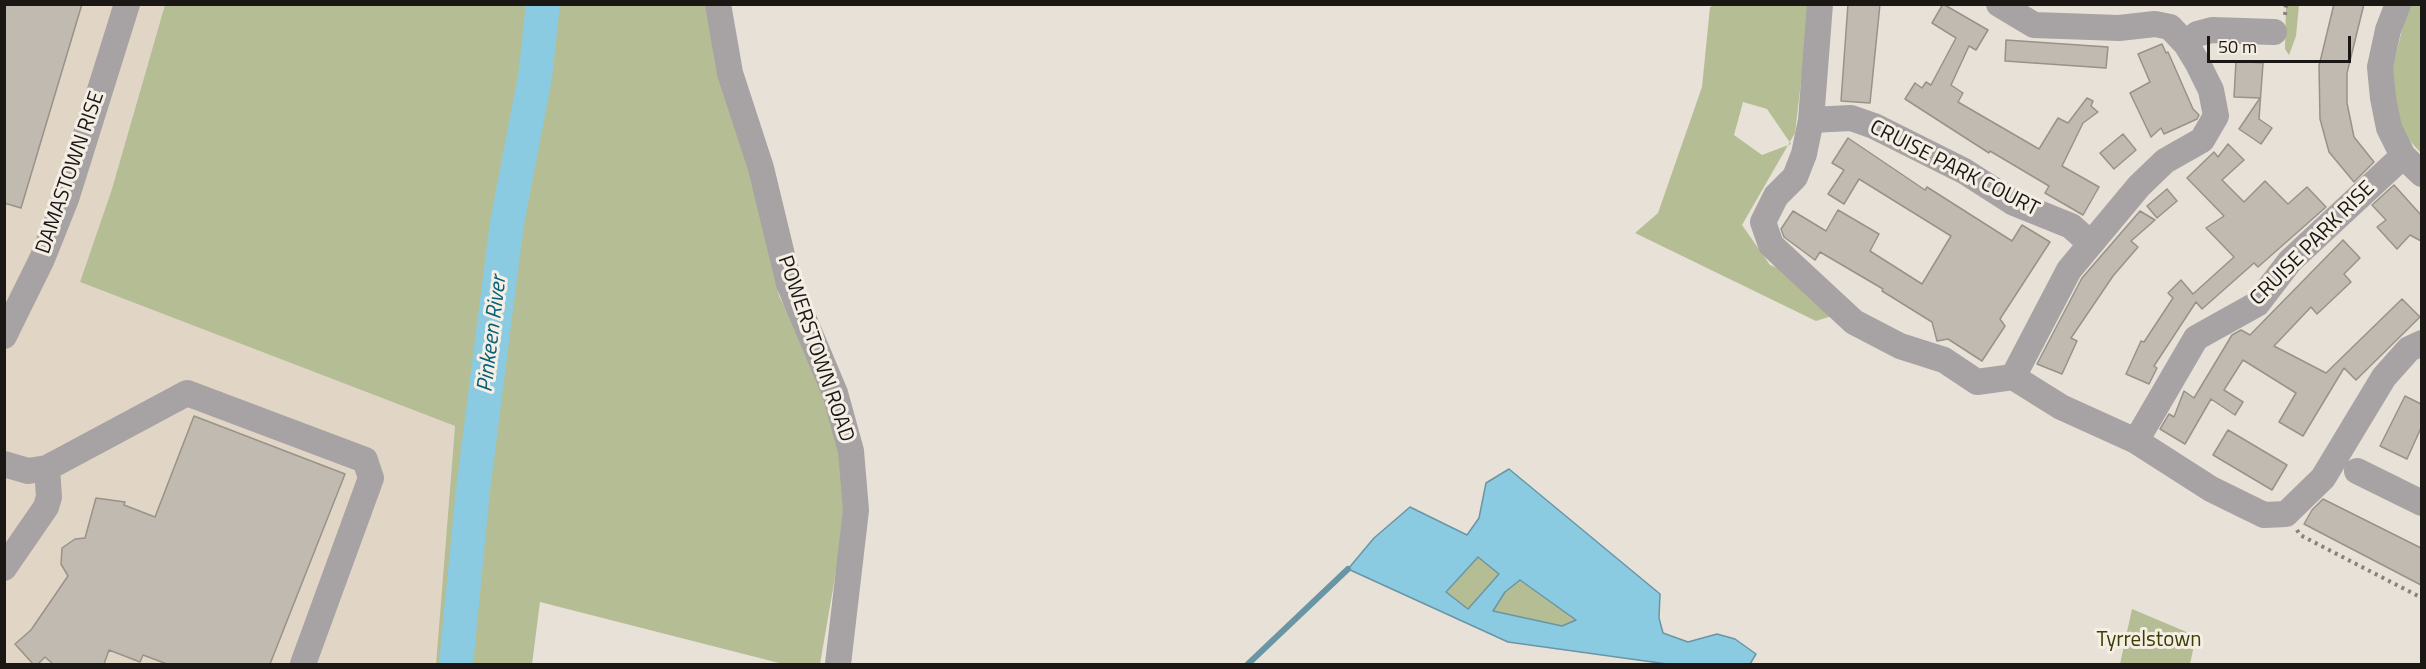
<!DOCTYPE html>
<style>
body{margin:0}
#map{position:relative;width:2426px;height:669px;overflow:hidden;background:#e8e1d8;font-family:"Titillium Web",sans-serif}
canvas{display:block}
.frame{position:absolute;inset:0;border:6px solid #1a1714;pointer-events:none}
.scale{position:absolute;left:2207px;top:36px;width:144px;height:27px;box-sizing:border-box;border:3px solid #1a1714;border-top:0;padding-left:8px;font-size:18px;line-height:21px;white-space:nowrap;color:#1a1714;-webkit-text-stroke:4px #f5eee5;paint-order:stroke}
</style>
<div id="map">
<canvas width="2426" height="669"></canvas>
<div class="frame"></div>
<div class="scale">50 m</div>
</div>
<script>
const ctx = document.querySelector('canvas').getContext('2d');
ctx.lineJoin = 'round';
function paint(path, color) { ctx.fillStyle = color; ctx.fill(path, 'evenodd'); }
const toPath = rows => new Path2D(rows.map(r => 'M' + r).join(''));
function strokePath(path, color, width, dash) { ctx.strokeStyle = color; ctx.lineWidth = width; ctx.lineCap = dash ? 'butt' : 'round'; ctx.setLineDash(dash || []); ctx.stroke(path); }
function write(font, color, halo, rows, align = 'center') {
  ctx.font = font + ' "Titillium Web",sans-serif'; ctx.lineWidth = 6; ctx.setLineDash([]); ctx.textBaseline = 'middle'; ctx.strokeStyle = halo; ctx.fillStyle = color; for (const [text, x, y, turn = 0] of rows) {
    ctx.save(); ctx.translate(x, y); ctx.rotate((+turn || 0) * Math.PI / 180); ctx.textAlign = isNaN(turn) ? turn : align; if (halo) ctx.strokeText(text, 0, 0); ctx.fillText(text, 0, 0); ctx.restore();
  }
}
paint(toPath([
 [4,5,176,5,80,282,455,426,436,664,5,664]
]), '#e1d5c6');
paint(toPath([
 [1719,4,1810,5,1795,133,1742,225,1770,265,1780,269,1835,315,1816,321,1635,233,1658,213,1702,87,1710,7],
 [1743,102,1767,109,1791,144,1762,155,1734,135],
 [165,5,712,5,779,296,832,396,846,514,820,664,783,664,540,602,532,664,436,664,455,426,80,282,112,189],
 [2286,5,2299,5,2296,36,2289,55,2285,49],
 [2408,5,2421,5,2421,153,2407,138,2392,113,2390,79],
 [1478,556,1500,574,1468,609,1446,593],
 [1520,580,1577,620,1562,626,1493,611,1505,592],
 [2132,609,2196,636,2190,664,2120,664]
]), '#b5bd94');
const water = toPath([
 [1509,469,1660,594,1659,618,1663,633,1688,642,1717,634,1735,639,1756,654,1750,664,1667,664,1508,642,1348,569,1374,538,1410,507,1467,535,1479,518,1486,483,1509,469],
 [1478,557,1499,574,1468,609,1446,592,1478,557],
 [1520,580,1576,620,1562,626,1493,611,1505,592,1520,580]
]);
paint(water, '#8bcbe2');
strokePath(water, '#6995a4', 1.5);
strokePath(toPath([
 [1248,664,1348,569]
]), '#6995a4', 6);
strokePath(toPath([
 [456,664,473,490,507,223,535,77,543,4]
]), '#8bcbe2', 34);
const building = toPath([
 [4,4,82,4,21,208,4,203,4,4],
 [1848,4,1880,4,1870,103,1841,101,1848,4],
 [1943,4,1988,30,1976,50,1969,46,1951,85,1963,93,1958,102,2039,149,2058,118,2068,123,2087,98,2093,101,2091,106,2098,112,2083,123,2062,166,2099,187,2083,215,2045,193,2049,186,1990,151,1989,153,1905,99,1915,83,1922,88,1926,82,1931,85,1956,38,1932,23,1943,4],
 [2334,4,2364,4,2347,73,2347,103,2354,137,2374,162,2354,182,2329,152,2320,119,2319,66,2334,4],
 [2006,40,2108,47,2106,68,2005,61,2006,40],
 [2162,44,2166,53,2168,52,2193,109,2199,115,2197,119,2164,134,2161,128,2151,137,2130,93,2150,82,2138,54,2162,44],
 [2236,61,2263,63,2259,119,2272,128,2261,144,2239,129,2260,98,2234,97,2236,61],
 [2123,134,2136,150,2114,169,2100,153,2123,134],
 [1848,138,1925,190,1927,187,2012,241,2022,225,2050,242,2000,319,2005,326,1982,361,1948,339,1937,341,1932,322,1882,291,1883,289,1820,252,1815,260,1784,237,1781,229,1793,211,1826,231,1838,210,1879,234,1870,251,1922,284,1951,236,1859,179,1844,204,1828,194,1844,170,1832,163,1848,138],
 [2228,144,2244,160,2222,180,2244,202,2265,181,2288,204,2307,187,2326,207,2258,267,2254,263,2202,309,2196,302,2154,366,2157,368,2149,384,2126,374,2141,341,2144,342,2173,298,2168,293,2181,280,2193,294,2234,257,2206,228,2224,216,2187,178,2214,152,2218,157,2228,144],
 [2394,185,2421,215,2421,241,2410,235,2397,249,2377,227,2386,220,2372,205,2394,185],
 [2167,189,2177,201,2157,218,2147,206,2167,189],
 [2140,211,2155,220,2131,241,2138,247,2113,276,2071,338,2077,341,2062,374,2037,364,2082,278,2140,211],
 [2343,240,2360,258,2344,274,2351,282,2317,314,2311,307,2274,346,2326,373,2402,299,2420,317,2356,380,2344,368,2303,436,2279,422,2296,393,2243,360,2224,390,2243,402,2235,415,2211,399,2185,444,2160,429,2169,414,2174,417,2184,391,2194,398,2232,335,2241,330,2250,335,2343,240],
 [2405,396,2421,404,2421,428,2407,459,2380,446,2405,396],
 [194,416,345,474,270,664,167,664,143,655,140,662,109,650,104,664,53,664,45,657,38,664,33,664,15,644,31,630,68,576,61,564,62,548,75,539,85,538,96,498,125,502,124,505,155,517,194,416],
 [2228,430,2287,465,2272,490,2213,455,2228,430],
 [2323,499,2421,548,2421,585,2304,524,2312,510,2323,499]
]);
paint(building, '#c0bab1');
strokePath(building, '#989289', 1.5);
strokePath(toPath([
 [2285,15,2286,4],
 [2297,530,2300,535,2422,598]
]), '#86817b', 4, [3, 4.5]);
strokePath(toPath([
 [718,4,730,73,761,168,789,284,835,393,851,451,856,510,838,664],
 [1820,4,1811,120,1804,154,1795,177,1776,196,1763,222,1771,245,1854,322,1900,346,1944,360,1977,382,2013,377,2061,407,2136,441,2211,489,2264,515,2286,514,2323,478,2384,377,2409,349,2422,343],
 [1999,4,2034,25,2119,28,2155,24,2170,27,2186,44,2197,62,2211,90,2216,116,2202,140,2165,161,2139,186,2069,270,2013,377],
 [2398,4,2388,30,2380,67,2383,98,2389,128,2403,156,2422,174],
 [2186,44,2197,34,2212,30,2274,32],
 [1811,120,1851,118,1874,126,1964,171,2014,203,2071,226,2090,243],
 [4,336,42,259,66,199,127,4],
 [2136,441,2196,338,2257,304,2290,261,2403,156],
 [4,464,28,471,47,468,187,393,365,460,371,478,303,664],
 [2357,471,2422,503],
 [4,568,46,507,49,497,47,468]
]), '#a7a2a3', 26);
write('21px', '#1a1714', '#f5eee5', [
 ["CRUISE PARK COURT",1954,169,27],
 ["DAMASTOWN RISE",71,173,-71],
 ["CRUISE PARK RISE",2313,244,-45],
 ["POWERSTOWN ROAD",815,349,71]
]);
write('21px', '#383f00', '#f5eee5', [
 ["Tyrrelstown",2149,641]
]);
write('italic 22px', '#056077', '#f5eee5', [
 ["Pinkeen River",493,334,-83]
]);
</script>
